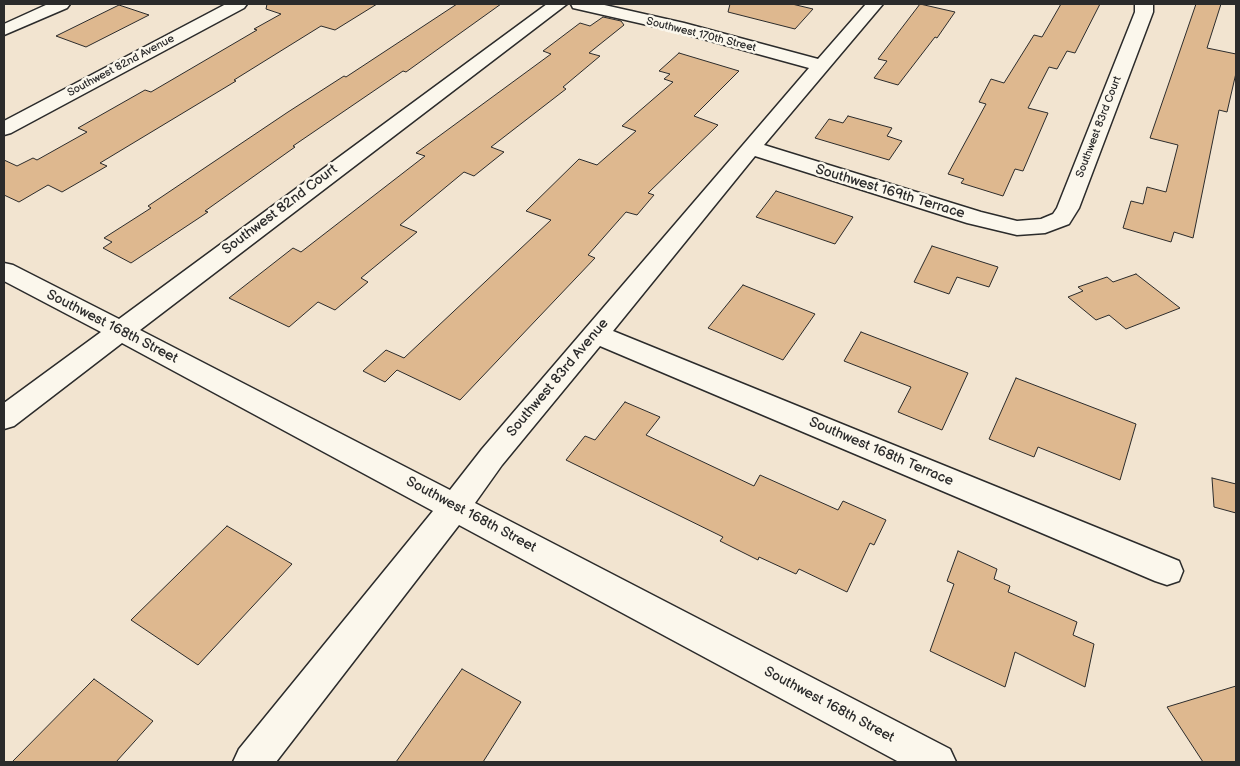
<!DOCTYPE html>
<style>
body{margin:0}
#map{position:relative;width:1240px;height:766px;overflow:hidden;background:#f2e4d0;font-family:"Balsamiq Sans",sans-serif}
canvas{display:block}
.frame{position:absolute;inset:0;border:5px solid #2b2b2b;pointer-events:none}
</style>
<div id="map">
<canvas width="1240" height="766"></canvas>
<div class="frame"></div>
</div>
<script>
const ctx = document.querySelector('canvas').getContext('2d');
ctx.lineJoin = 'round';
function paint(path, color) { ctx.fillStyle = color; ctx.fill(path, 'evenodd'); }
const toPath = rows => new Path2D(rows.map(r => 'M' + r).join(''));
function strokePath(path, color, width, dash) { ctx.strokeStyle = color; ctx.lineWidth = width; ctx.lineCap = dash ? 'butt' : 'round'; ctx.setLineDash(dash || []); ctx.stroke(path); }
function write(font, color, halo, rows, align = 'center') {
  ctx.font = font + ' "Balsamiq Sans",sans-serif'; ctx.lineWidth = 5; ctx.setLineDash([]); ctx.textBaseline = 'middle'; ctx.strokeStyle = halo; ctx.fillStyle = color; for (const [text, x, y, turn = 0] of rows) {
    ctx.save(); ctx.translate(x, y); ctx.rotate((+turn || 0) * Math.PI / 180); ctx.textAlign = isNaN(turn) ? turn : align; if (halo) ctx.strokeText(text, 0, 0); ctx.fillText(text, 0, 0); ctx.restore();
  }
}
const building = toPath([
 [267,4,377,4,335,30,321,26,234,80,236,81,100,163,107,166,62,192,48,185,19,202,4,195,4,160,17,166,33,158,37,160,87,132,78,128,145,90,151,92,257,30,254,29,281,14,266,9,267,4],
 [457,4,501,4,406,72,403,71,293,146,295,147,205,211,208,212,131,263,103,248,112,242,104,238,151,208,148,206,288,112,344,76,346,77,457,4],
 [730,4,792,4,813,9,795,29,728,12,730,4],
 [920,4,955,12,937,38,935,37,898,85,874,78,887,61,878,59,920,4],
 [1061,4,1100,4,1075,53,1067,51,1057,69,1049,67,1028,108,1048,113,1023,171,1015,169,1003,196,961,183,964,179,948,174,986,104,979,102,991,79,1004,83,1034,35,1042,37,1061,4],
 [1196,4,1221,4,1207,48,1236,54,1236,73,1227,112,1219,110,1193,238,1174,232,1171,242,1123,228,1131,201,1143,204,1147,187,1166,192,1178,145,1150,138,1196,4],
 [119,5,149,15,86,47,56,36,119,5],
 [603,17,621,21,624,25,589,53,600,56,563,87,566,89,491,147,504,152,474,176,464,172,400,225,417,232,361,278,368,282,335,310,318,302,289,327,229,298,293,248,301,252,425,156,416,153,551,54,543,51,580,23,590,26,603,17],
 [679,53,739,71,694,116,718,125,648,193,654,195,637,215,626,212,588,255,595,258,460,400,397,370,385,382,363,371,386,350,404,358,551,220,526,211,579,159,597,165,636,131,622,126,673,82,664,79,670,74,659,71,679,53],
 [848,116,892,128,887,136,902,141,889,160,815,138,829,119,843,123,848,116],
 [776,191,853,217,835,244,756,217,776,191],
 [932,246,998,267,989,287,957,277,949,294,914,282,932,246],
 [1136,274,1180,308,1126,329,1109,315,1096,320,1068,297,1083,291,1078,287,1107,277,1113,282,1136,274],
 [743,285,815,314,783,360,708,328,743,285],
 [861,332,968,373,942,430,898,412,911,387,844,361,861,332],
 [1016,378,1136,424,1120,480,1038,447,1034,457,989,439,1016,378],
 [625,402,660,417,646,435,754,486,760,475,838,510,843,501,886,520,874,545,870,543,847,592,799,569,796,574,759,557,758,560,720,541,723,537,566,460,585,436,595,440,625,402],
 [1212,478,1236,484,1236,513,1214,507,1212,478],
 [227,526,292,564,198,665,131,620,227,526],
 [958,551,997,569,994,579,1010,586,1008,592,1077,622,1073,635,1094,644,1085,687,1015,652,1005,687,930,651,954,584,947,581,958,551],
 [462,669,521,702,483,762,396,762,462,669],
 [94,679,153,721,116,762,12,762,94,679],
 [1236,686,1236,762,1203,762,1167,707,1236,686]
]);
paint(building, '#deb88f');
strokePath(building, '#2b2b2b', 1);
const minor = toPath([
 [48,4,70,4,67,8,4,35,4,24,48,4],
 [226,4,247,4,244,8,11,133,4,135,4,121,226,4],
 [547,4,567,4,140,330,450,490,482,449,809,68,674,31,573,8,571,4,600,4,684,23,818,59,866,4,883,4,764,145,981,212,1017,221,1041,219,1053,214,1057,208,1135,12,1135,4,1153,4,1153,12,1079,208,1069,224,1045,233,1017,235,967,223,755,156,613,331,1179,561,1183,571,1179,581,1167,585,1155,581,600,346,502,465,475,503,950,749,956,762,899,762,459,525,276,762,233,762,239,749,433,511,122,343,14,426,4,429,4,403,101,332,4,281,4,263,13,265,119,319,547,4]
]);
strokePath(minor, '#2b2b2b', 3);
paint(minor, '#fbf7ec');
write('11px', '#2b2b2b', '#fbf7ec', [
 ["Southwest 170th Street",701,35,14],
 ["Southwest 82nd Avenue",121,66,-28],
 ["Southwest 83rd Court",1099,127,-69]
]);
write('14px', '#2b2b2b', '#fbf7ec', [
 ["Southwest 169th Terrace",890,192,17],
 ["Southwest 82nd Court",280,210,-37],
 ["Southwest 168th Street",112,327,27],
 ["Southwest 83rd Avenue",558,378,-50],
 ["Southwest 168th Terrace",881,452,23],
 ["Southwest 168th Street",471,515,28],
 ["Southwest 168th Street",829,705,28]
]);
</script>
